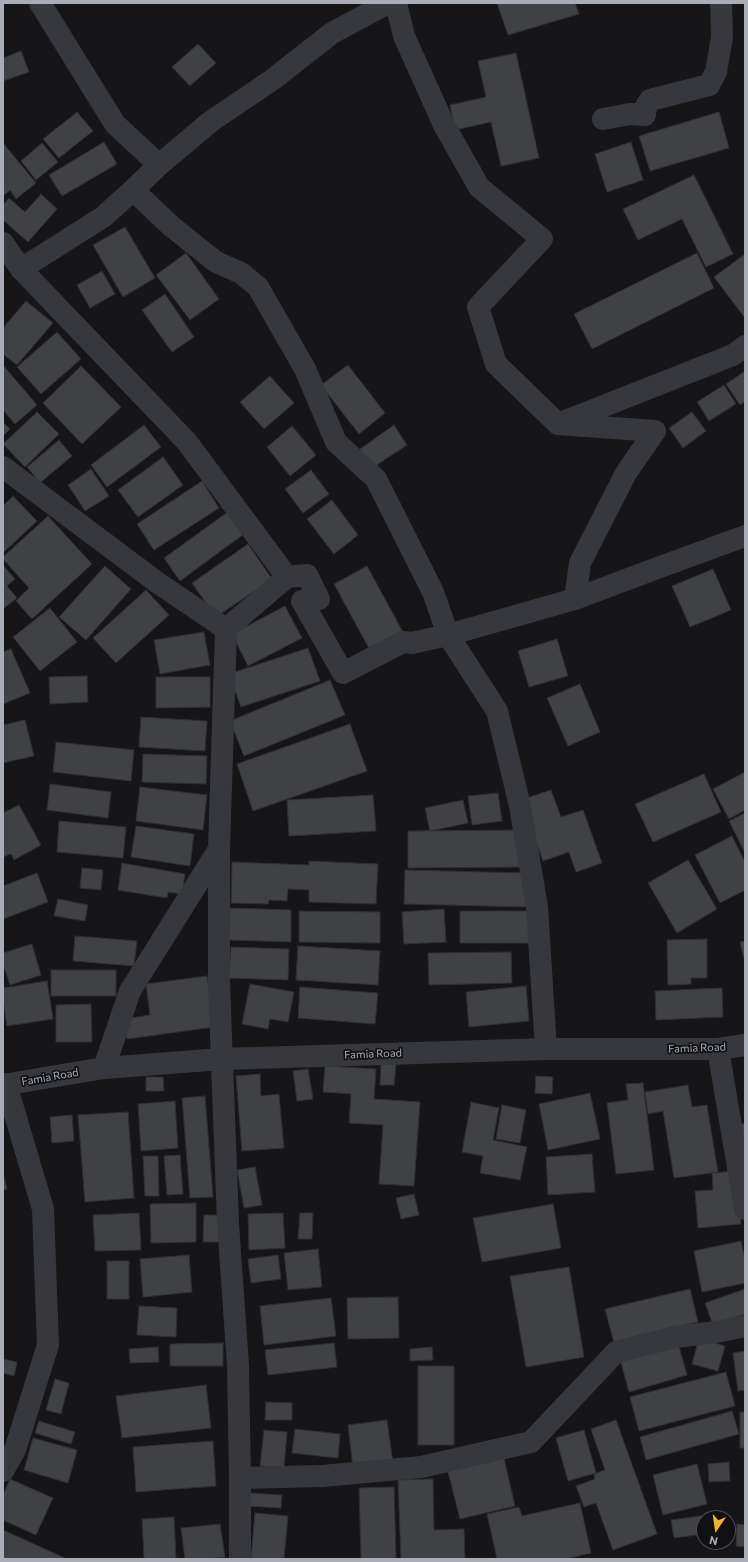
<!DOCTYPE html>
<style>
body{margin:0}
#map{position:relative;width:748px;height:1562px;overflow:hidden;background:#161618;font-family:Commissioner,sans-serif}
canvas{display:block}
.frame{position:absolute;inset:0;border:4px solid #a8adb8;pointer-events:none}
.north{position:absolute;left:696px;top:1510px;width:40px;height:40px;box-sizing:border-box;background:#111113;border:1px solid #4d4f55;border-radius:50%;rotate:193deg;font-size:11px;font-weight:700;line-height:16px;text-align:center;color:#a8adb8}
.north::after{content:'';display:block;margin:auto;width:14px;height:18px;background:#f2b134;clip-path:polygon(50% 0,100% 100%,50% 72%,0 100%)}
</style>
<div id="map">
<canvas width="748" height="1562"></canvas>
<div class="frame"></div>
<div class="north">N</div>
</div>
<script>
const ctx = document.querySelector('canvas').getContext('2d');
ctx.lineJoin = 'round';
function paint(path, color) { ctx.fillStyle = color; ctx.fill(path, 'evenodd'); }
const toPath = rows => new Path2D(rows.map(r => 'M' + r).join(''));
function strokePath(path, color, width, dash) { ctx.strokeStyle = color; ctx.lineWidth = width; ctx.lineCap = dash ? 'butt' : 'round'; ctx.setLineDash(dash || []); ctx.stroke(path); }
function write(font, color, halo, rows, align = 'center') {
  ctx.font = font + ' Commissioner,sans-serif'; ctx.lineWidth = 3.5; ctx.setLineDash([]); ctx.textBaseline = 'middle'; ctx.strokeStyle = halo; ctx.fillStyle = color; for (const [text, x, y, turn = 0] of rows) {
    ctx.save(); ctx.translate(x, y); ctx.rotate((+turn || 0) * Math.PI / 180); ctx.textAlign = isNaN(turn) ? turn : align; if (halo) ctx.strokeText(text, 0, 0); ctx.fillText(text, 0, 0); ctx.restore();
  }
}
const building = toPath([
 [497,3,575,3,579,14,508,35,497,3],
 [198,44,216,63,190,86,172,67,198,44],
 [21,51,29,72,3,81,3,58,21,51],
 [516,53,539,158,501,166,491,122,455,130,450,105,486,97,478,61,516,53],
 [77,112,93,131,59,158,43,139,77,112],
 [719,112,729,148,650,171,639,136,719,112],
 [104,142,117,164,62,196,49,175,104,142],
 [631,142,643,180,607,192,595,154,631,142],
 [3,143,36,183,16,199,10,190,3,196,3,143],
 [42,143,58,162,36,180,21,161,42,143],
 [694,175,733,254,706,267,682,219,638,240,623,209,694,175],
 [41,194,57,209,28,242,3,220,3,205,9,198,25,212,41,194],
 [125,227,155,278,123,297,93,245,125,227],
 [186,253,219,299,190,320,156,275,186,253],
 [697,253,714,288,592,349,574,314,697,253],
 [745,254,745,318,714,277,745,254],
 [102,271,115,294,90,308,77,285,102,271],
 [165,294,194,337,172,352,142,310,165,294],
 [26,301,53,323,17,365,3,354,3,328,26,301],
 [57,332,81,359,41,394,17,367,57,332],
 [3,365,37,405,15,424,3,410,3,365],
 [348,365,385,413,359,434,321,385,348,365],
 [81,366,121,407,82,444,43,403,81,366],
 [745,371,745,401,740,405,726,384,745,371],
 [270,376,294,403,264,429,240,402,270,376],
 [724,385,736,404,709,421,697,402,724,385],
 [37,412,59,434,25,467,3,444,37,412],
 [692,412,706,431,683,448,669,428,692,412],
 [3,422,10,429,3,436,3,422],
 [144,425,161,447,107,487,91,465,144,425],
 [394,425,407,445,372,468,360,449,394,425],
 [292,426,316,455,290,476,267,447,292,426],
 [59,440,72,456,40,483,27,467,59,440],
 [163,457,183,485,138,517,118,490,163,457],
 [91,469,109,496,85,511,68,485,91,469],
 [311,470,329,494,303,513,285,489,311,470],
 [202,481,219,508,154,550,137,524,202,481],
 [13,496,37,521,3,553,3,506,13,496],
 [332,500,358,535,334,554,307,519,332,500],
 [232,509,248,531,180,581,164,558,232,509],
 [48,516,92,564,32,619,16,601,29,588,3,559,3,557,48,516],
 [248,544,272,579,216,617,192,583,248,544],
 [3,565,15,579,7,586,17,598,3,609,3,565],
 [105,566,131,589,86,640,59,617,105,566],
 [367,566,404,634,371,652,334,584,367,566],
 [713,569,731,610,690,627,672,586,713,569],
 [146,590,169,615,116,663,93,638,146,590],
 [285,606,302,638,248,666,232,634,285,606],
 [50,608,77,642,40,671,13,637,50,608],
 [204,632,210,665,160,674,154,640,204,632],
 [557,639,568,676,529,687,518,651,557,639],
 [308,648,320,681,241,707,229,674,308,648],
 [11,649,30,693,3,704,3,652,11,649],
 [87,676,88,702,50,704,49,677,87,676],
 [156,677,210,677,210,707,156,708,156,677],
 [330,680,345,715,244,756,230,721,330,680],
 [580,684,600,732,568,746,547,698,580,684],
 [141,717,207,721,205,751,139,747,141,717],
 [25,720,34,756,3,763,3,725,25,720],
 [350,724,367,771,253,811,237,764,350,724],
 [56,742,134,750,131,781,53,772,56,742],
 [143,754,207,756,206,784,142,782,143,754],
 [745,772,745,810,729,819,713,789,745,772],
 [704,774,721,812,653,842,635,804,704,774],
 [50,784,111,792,108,818,47,810,50,784],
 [140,787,207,795,203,830,136,821,140,787],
 [551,790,561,817,583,810,602,863,576,872,569,852,543,861,521,800,551,790],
 [498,793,502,821,472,825,468,796,498,793],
 [373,795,376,831,289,836,287,800,373,795],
 [463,800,468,823,430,831,425,808,463,800],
 [19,805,41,845,14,860,11,854,3,857,3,813,19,805],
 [745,813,745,853,729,821,745,813],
 [59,821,126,827,123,858,57,852,59,821],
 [136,826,194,834,190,866,131,857,136,826],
 [520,830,520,867,408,868,408,831,520,830],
 [732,836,745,862,745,890,720,903,695,855,732,836],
 [688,860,717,909,677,933,648,883,688,860],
 [309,861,378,864,376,904,309,902,309,890,288,889,287,901,269,900,268,904,231,903,232,862,309,865,309,861],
 [122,863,185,874,182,894,168,892,167,898,118,890,122,863],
 [82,868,103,870,101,890,80,888,82,868],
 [405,870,527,873,527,907,404,904,405,870],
 [37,873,48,902,3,919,3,886,37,873],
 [58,899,88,905,85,921,54,916,58,899],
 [230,908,291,910,291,942,229,940,230,908],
 [444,909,446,942,404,944,402,912,444,909],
 [299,911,380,912,380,943,299,942,299,911],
 [460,911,530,911,530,943,460,943,460,911],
 [75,936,137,941,134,966,73,961,75,936],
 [707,939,707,978,691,978,691,984,668,985,667,940,707,939],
 [745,941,745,963,740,942,745,941],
 [32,944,41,975,10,985,3,964,3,953,32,944],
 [298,946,380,951,378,985,296,980,298,946],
 [231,947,289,949,288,980,229,978,231,947],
 [511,952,512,983,429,985,428,953,511,952],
 [51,970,116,970,116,996,51,996,51,970],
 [207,976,214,1027,127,1039,124,1019,150,1015,146,984,207,976],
 [47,981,53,1019,7,1026,3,1000,3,988,47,981],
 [250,984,294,992,288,1022,270,1019,268,1029,242,1024,250,984],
 [526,986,529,1021,469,1027,466,992,526,986],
 [300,987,378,993,375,1024,298,1018,300,987],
 [722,988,723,1017,656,1020,655,991,722,988],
 [91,1004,92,1042,56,1042,56,1005,91,1004],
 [381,1063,396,1064,394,1085,380,1085,381,1063],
 [325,1066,376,1069,374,1099,420,1102,414,1186,379,1184,383,1125,349,1123,351,1094,323,1092,325,1066],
 [308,1069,313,1099,297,1101,293,1071,308,1069],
 [260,1074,261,1096,279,1094,284,1148,242,1151,236,1076,260,1074],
 [536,1076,553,1077,552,1094,535,1093,536,1076],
 [146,1077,163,1077,164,1091,146,1091,146,1077],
 [643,1083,654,1170,616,1174,607,1103,628,1100,626,1084,643,1083],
 [688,1085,692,1107,707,1105,718,1172,674,1178,663,1111,648,1114,645,1092,688,1085],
 [590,1093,600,1139,548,1150,539,1104,590,1093],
 [205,1096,213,1197,190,1198,182,1098,205,1096],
 [175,1101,178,1148,141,1151,138,1104,175,1101],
 [471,1102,499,1108,493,1140,527,1147,520,1180,480,1173,483,1156,462,1152,471,1102],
 [502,1105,526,1110,520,1143,496,1139,502,1105],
 [128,1112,134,1198,85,1202,78,1115,128,1112],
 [72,1115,74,1141,52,1143,50,1117,72,1115],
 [745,1123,745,1149,739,1125,745,1123],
 [592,1154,595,1192,548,1195,546,1157,592,1154],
 [180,1155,183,1194,167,1195,164,1156,180,1155],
 [143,1156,158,1156,159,1196,145,1196,143,1156],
 [255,1167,262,1205,244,1208,237,1170,255,1167],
 [735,1171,741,1224,698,1228,695,1191,713,1190,712,1173,735,1171],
 [3,1172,7,1189,3,1190,3,1172],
 [414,1194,419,1215,401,1219,396,1198,414,1194],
 [196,1203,196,1242,151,1243,150,1204,196,1203],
 [553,1204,561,1248,482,1262,473,1218,553,1204],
 [139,1213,141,1250,95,1251,93,1215,139,1213],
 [283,1213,285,1248,249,1250,248,1214,283,1213],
 [300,1213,313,1213,312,1239,298,1239,300,1213],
 [204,1215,225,1215,224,1242,203,1242,204,1215],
 [741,1241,745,1260,745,1283,702,1292,694,1251,741,1241],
 [318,1249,322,1287,288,1290,284,1253,318,1249],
 [189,1255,192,1292,143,1297,140,1259,189,1255],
 [278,1255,281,1279,251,1283,248,1259,278,1255],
 [107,1261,129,1261,129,1299,107,1299,107,1261],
 [569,1267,584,1357,526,1367,510,1276,569,1267],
 [690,1289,698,1322,614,1343,605,1309,690,1289],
 [745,1289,745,1314,713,1325,705,1303,745,1289],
 [398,1297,399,1338,348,1339,347,1298,398,1297],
 [331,1298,336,1336,264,1345,260,1306,331,1298],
 [139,1306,177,1308,176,1337,137,1335,139,1306],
 [699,1338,725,1346,718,1371,692,1364,699,1338],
 [223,1343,223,1366,170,1366,170,1344,223,1343],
 [334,1343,337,1367,268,1375,265,1350,334,1343],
 [678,1343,687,1375,629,1392,620,1359,678,1343],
 [158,1347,159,1362,130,1363,129,1349,158,1347],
 [432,1347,433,1360,410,1361,410,1349,432,1347],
 [745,1351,745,1390,738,1391,733,1353,745,1351],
 [3,1359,17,1362,14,1376,3,1373,3,1359],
 [418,1366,454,1366,454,1445,418,1445,418,1366],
 [726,1372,735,1406,639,1431,630,1397,726,1372],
 [55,1379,69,1383,61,1414,46,1410,55,1379],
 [206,1385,211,1428,122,1438,116,1396,206,1385],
 [266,1402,292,1403,292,1420,265,1420,266,1402],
 [732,1411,739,1434,646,1460,640,1437,732,1411],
 [740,1412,745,1412,745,1448,740,1448,740,1412],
 [387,1420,393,1463,353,1468,348,1425,387,1420],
 [616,1420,657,1534,613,1550,596,1503,584,1507,576,1486,595,1479,594,1474,605,1470,591,1429,616,1420],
 [39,1421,75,1432,71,1444,35,1433,39,1421],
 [295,1429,340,1434,338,1458,292,1453,295,1429],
 [264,1430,287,1432,284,1468,260,1466,264,1430],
 [584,1430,596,1473,568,1481,556,1438,584,1430],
 [33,1438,77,1450,68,1483,24,1470,33,1438],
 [213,1441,216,1486,136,1492,133,1447,213,1441],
 [503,1454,515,1506,460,1519,447,1468,503,1454],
 [729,1462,730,1481,709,1482,708,1464,729,1462],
 [697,1464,707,1504,663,1515,653,1475,697,1464],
 [10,1479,53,1498,36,1535,3,1520,3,1495,10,1479],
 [433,1479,434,1530,464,1529,465,1559,401,1559,398,1480,433,1479],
 [394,1487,396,1559,361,1559,359,1488,394,1487],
 [249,1493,282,1495,281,1508,248,1506,249,1493],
 [580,1503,591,1553,566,1559,497,1559,487,1514,519,1507,522,1516,580,1503],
 [255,1513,288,1516,284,1559,251,1559,255,1513],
 [708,1515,709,1518,704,1518,704,1534,674,1538,671,1520,708,1515],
 [174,1517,176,1558,144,1559,142,1519,174,1517],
 [220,1524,225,1557,204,1559,185,1559,181,1528,220,1524],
 [737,1524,745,1525,745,1547,736,1546,737,1524],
 [3,1530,67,1559,3,1559,3,1530]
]);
paint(building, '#404145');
strokePath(building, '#303034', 1);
strokePath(toPath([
 [40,3,115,124,159,165],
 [396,3,404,36,444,125,479,187,542,239,478,307,496,364,558,424],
 [603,119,630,114,645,115,646,106,650,100,709,85,716,72,722,37,721,3],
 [133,190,171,226,216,262,241,273,258,287,305,369,336,442,376,479,433,592,448,635,497,711,520,806,537,907,546,1049],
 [3,243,21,269,187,442,287,577,226,629],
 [21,269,103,217,133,190,159,165,210,122,272,80,332,33,388,3],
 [3,467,158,583,226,629,219,849,219,983,228,1223,238,1366,240,1478,240,1559],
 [287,577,307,575,319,599,302,601,343,673,403,642,412,643,448,635,575,599,660,567,745,536],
 [575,599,580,563,626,473,655,431,558,424,733,355,745,346],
 [718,1049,745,1209],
 [104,1068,130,991,219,849],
 [3,1085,104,1068,222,1059,546,1049,718,1049,745,1045],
 [3,1471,15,1450,48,1345,43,1209,6,1084],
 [240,1478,322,1476,421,1467,531,1442,616,1352,675,1337,716,1332,745,1326]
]), '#37383d', 22);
write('11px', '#a8adb8', '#111113', [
 ["Famia Road",697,1048,-2],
 ["Famia Road",373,1054,-2],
 ["Famia Road",50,1077,-10]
]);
</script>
